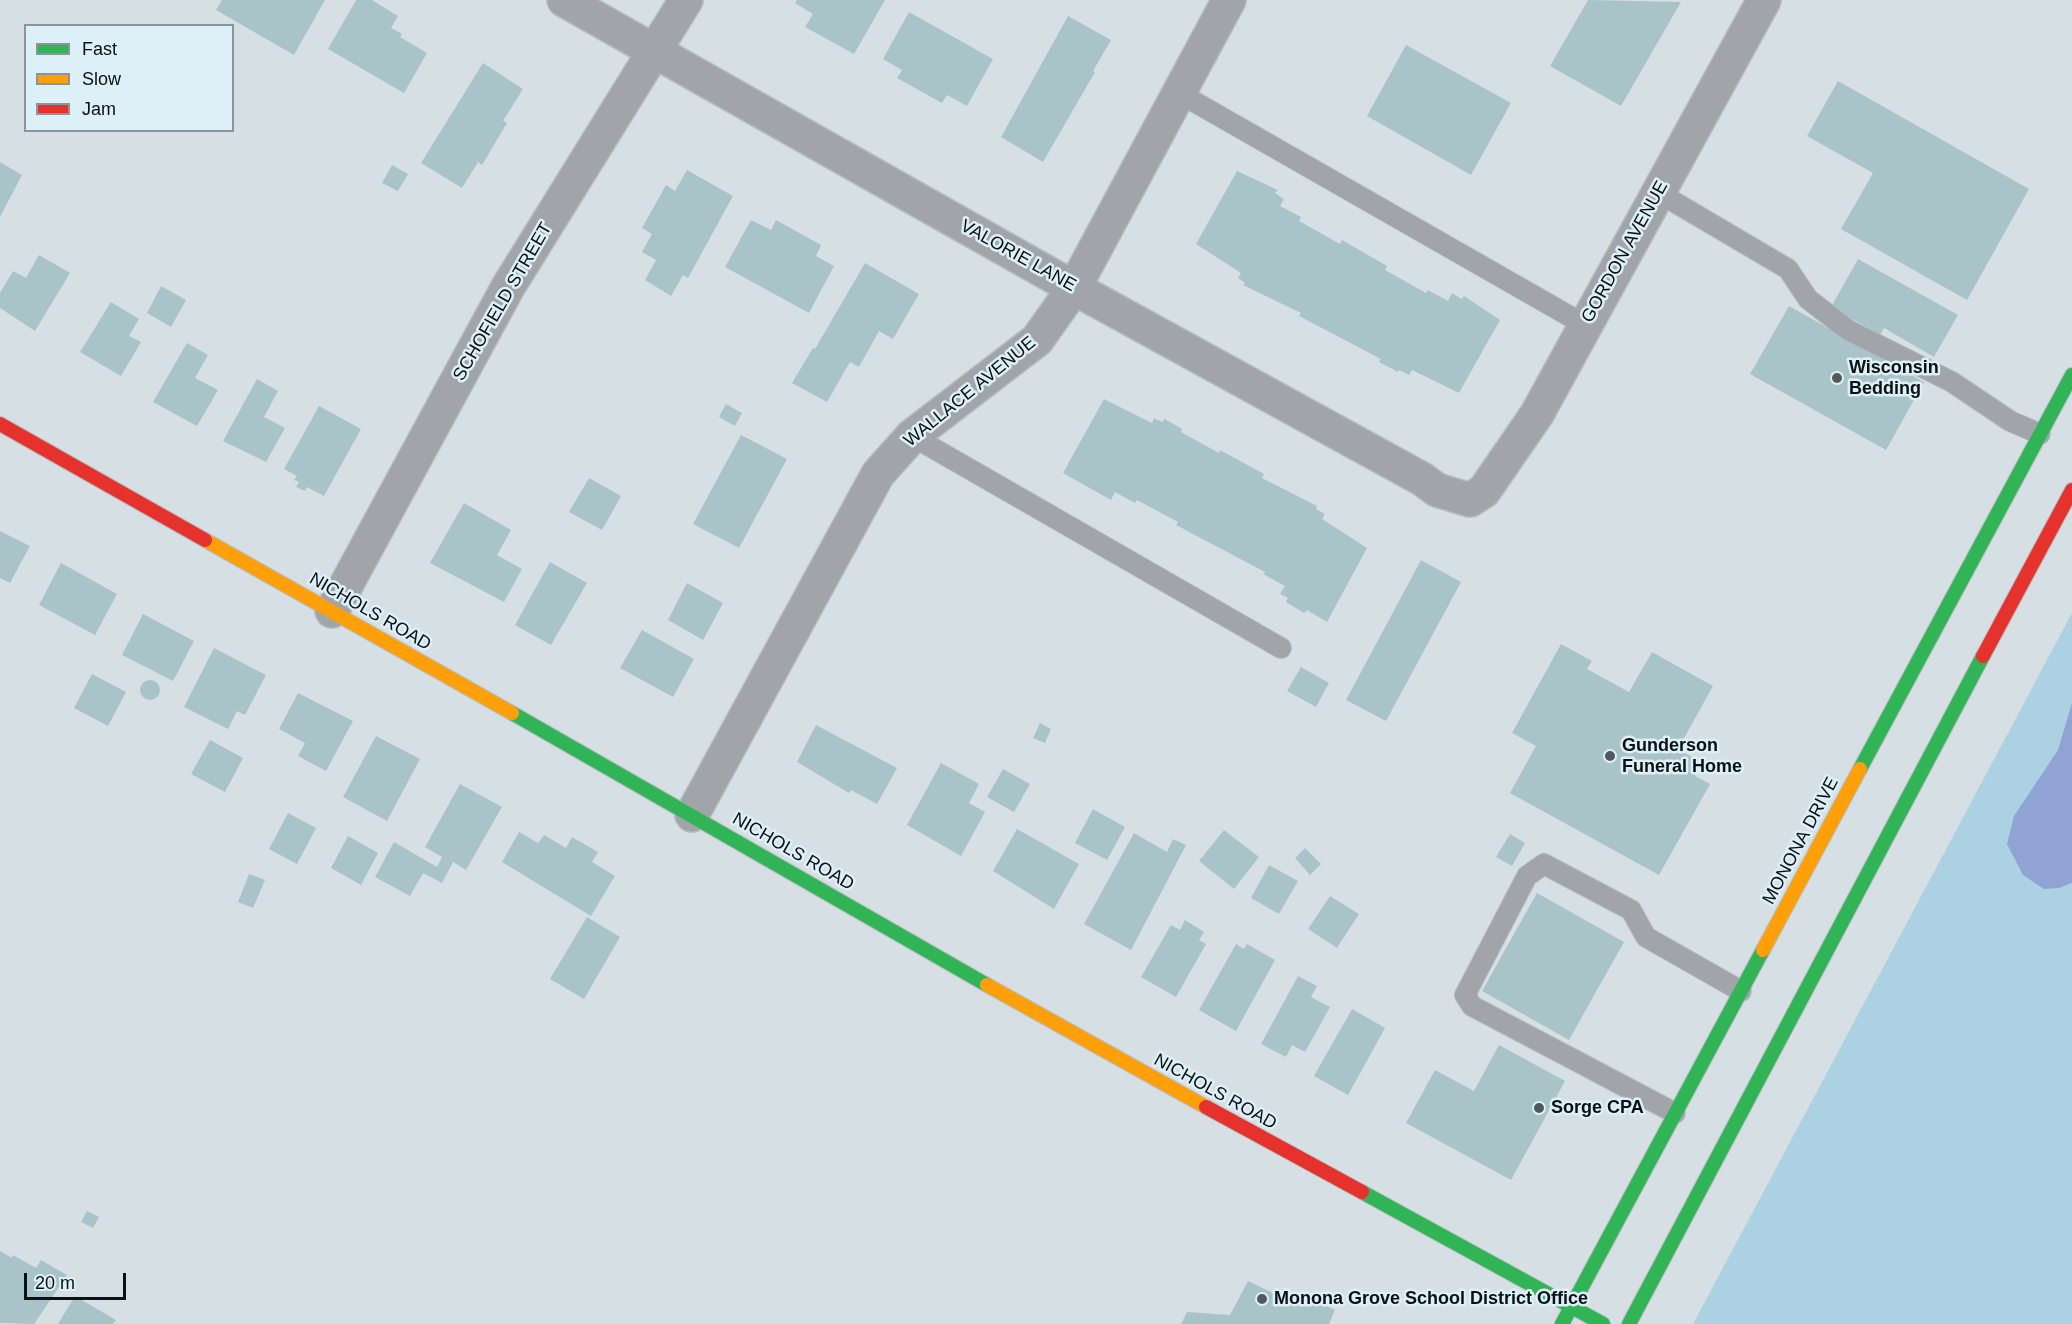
<!DOCTYPE html>
<style>
body{margin:0}
#map{position:relative;width:2072px;height:1324px;overflow:hidden;background:#d6dfe4;font-family:Helvetica,sans-serif}
canvas{display:block}
.legend{position:absolute;left:24px;top:24px;width:210px;height:108px;box-sizing:border-box;background:#ddeff7;border:2px solid #89969c;margin:0;padding:8px 10px;list-style:none;font-size:18px;color:#0b1114}
.legend li{display:flex;align-items:center;gap:12px;height:30px}
.legend b{width:30px;border:2px solid #89969c}
.scale{position:absolute;left:24px;top:1273px;width:102px;height:27px;box-sizing:border-box;border:3px solid #0b1114;border-top:0;padding-left:8px;font-size:18px;line-height:21px;white-space:nowrap;color:#0b1114;-webkit-text-stroke:4px #ddeff7;paint-order:stroke}
</style>
<div id="map">
<canvas width="2072" height="1324"></canvas>
<ul class="legend">
<li><b style="height:8px;background:#30b455"></b>Fast</li>
<li><b style="height:8px;background:#ff9f0a"></b>Slow</li>
<li><b style="height:8px;background:#e5322d"></b>Jam</li>
</ul>
<div class="scale">20 m</div>
</div>
<script>
const ctx = document.querySelector('canvas').getContext('2d');
ctx.lineJoin = 'round';
function paint(path, color) { ctx.fillStyle = color; ctx.fill(path, 'evenodd'); }
const toPath = rows => new Path2D(rows.map(r => 'M' + r).join(''));
function strokePath(path, color, width, dash) { ctx.strokeStyle = color; ctx.lineWidth = width; ctx.lineCap = dash ? 'butt' : 'round'; ctx.setLineDash(dash || []); ctx.stroke(path); }
function write(font, color, halo, rows, align = 'center') {
  ctx.font = font + ' Helvetica,sans-serif'; ctx.lineWidth = 5; ctx.setLineDash([]); ctx.textBaseline = 'middle'; ctx.strokeStyle = halo; ctx.fillStyle = color; for (const [text, x, y, turn = 0] of rows) {
    ctx.save(); ctx.translate(x, y); ctx.rotate((+turn || 0) * Math.PI / 180); ctx.textAlign = isNaN(turn) ? turn : align; if (halo) ctx.strokeText(text, 0, 0); ctx.fillText(text, 0, 0); ctx.restore();
  }
}
paint(toPath([
 [2072,613,2072,1324,1693,1324]
]), '#acd1e2');
paint(toPath([
 [2072,703,2072,883,2059,888,2044,889,2023,875,2007,844,2014,816,2058,750]
]), '#91a3d5');
paint(toPath([
 [222,0,325,0,294,55,216,10],
 [356,0,372,0,398,16,391,28,402,34,400,37,427,53,404,93,328,49],
 [797,0,885,0,854,54,805,27,813,14,795,3],
 [1588,0,1681,2,1621,106,1550,66],
 [909,12,993,59,967,106,947,95,942,103,897,78,902,70,883,59],
 [1068,16,1111,40,1093,71,1095,72,1043,162,1001,137],
 [1406,45,1511,103,1471,175,1367,116],
 [483,63,523,89,503,121,507,123,482,165,478,162,462,188,421,163],
 [1838,81,2029,189,1967,300,1841,229,1873,173,1807,136],
 [0,162,22,175,0,217],
 [392,165,408,174,398,191,382,183],
 [687,170,733,196,688,278,683,275,671,296,645,280,656,260,642,252,652,234,642,228,666,185,675,191],
 [1237,171,1278,190,1275,193,1284,199,1280,206,1301,217,1299,221,1340,244,1342,240,1387,266,1385,270,1426,293,1428,290,1448,301,1452,293,1462,299,1464,296,1500,320,1459,393,1412,370,1409,375,1399,370,1398,372,1379,362,1381,359,1299,316,1301,313,1243,285,1245,283,1238,278,1241,273,1196,244],
 [751,220,771,230,776,220,821,245,816,256,834,266,809,313,725,267],
 [39,255,70,273,35,331,0,308,0,293,13,271,26,278],
 [1858,259,1958,315,1934,357,1884,328,1880,335,1831,307],
 [865,263,919,294,893,339,879,331,859,367,850,362,827,402,792,383,813,348,815,349],
 [161,286,186,300,171,327,147,313],
 [111,302,139,319,129,336,141,342,121,376,80,352],
 [1789,306,1924,382,1886,450,1750,374],
 [187,343,208,355,195,378,218,390,197,426,153,402],
 [257,379,278,391,264,417,285,428,266,462,223,441],
 [1104,399,1152,423,1154,418,1162,422,1165,419,1182,429,1181,432,1219,453,1220,450,1264,474,1262,478,1317,506,1316,509,1325,514,1322,519,1367,548,1327,622,1307,610,1304,613,1286,602,1288,598,1280,594,1285,586,1263,574,1265,572,1176,525,1178,522,1137,500,1135,503,1115,492,1111,500,1063,473],
 [726,404,742,413,735,426,719,417],
 [319,406,361,429,324,496,307,487,305,491,296,487,299,482,294,480,297,476,284,469],
 [741,435,787,459,739,548,693,524],
 [589,478,621,496,602,530,569,512],
 [464,503,511,530,497,555,522,569,504,602,430,563],
 [0,531,30,546,10,583,0,578],
 [1421,560,1461,582,1386,721,1346,700],
 [550,562,587,583,551,645,515,625],
 [61,563,117,594,95,635,39,605],
 [687,583,723,603,703,640,668,620],
 [143,614,194,641,173,681,122,655],
 [642,630,694,659,673,697,620,668],
 [1561,644,1592,661,1587,669,1629,692,1652,652,1713,686,1678,749,1702,763,1695,776,1710,784,1659,875,1510,793,1536,746,1512,733],
 [214,648,266,675,245,715,237,711,228,729,184,707],
 [1301,667,1329,683,1316,707,1287,691],
 [92,674,126,692,108,726,74,708],
 '140 690a10 10 0 1 1 20 0a10 10 0 1 1-20 0Z',
 [298,693,353,721,326,771,298,756,305,743,279,729],
 [1040,723,1051,729,1045,743,1033,738],
 [816,725,897,768,877,804,851,790,849,793,797,762],
 [376,736,420,759,387,821,343,797],
 [210,740,243,758,225,792,191,774],
 [941,763,979,784,969,803,985,812,961,856,907,825],
 [1003,769,1030,784,1014,812,987,797],
 [460,784,502,807,466,870,453,862,442,883,423,873,410,896,375,877,394,842,437,867,442,857,425,847],
 [1093,809,1125,827,1107,860,1075,843],
 [288,813,316,828,297,864,269,849],
 [1017,829,1079,864,1054,909,993,871],
 [1224,830,1259,857,1234,889,1199,861],
 [519,832,538,843,544,835,566,848,572,837,598,852,592,862,615,876,591,916,502,862],
 [1134,833,1167,852,1173,839,1186,845,1131,950,1084,924],
 [1510,834,1525,843,1512,866,1496,857],
 [348,836,378,853,361,885,331,868],
 [1305,848,1321,864,1310,875,1295,858],
 [1269,865,1298,881,1279,914,1251,898],
 [249,874,265,880,253,908,238,902],
 [1537,893,1624,942,1569,1040,1482,991],
 [1330,896,1359,914,1337,948,1308,929],
 [587,917,620,937,584,999,550,979],
 [1185,920,1204,932,1199,940,1206,944,1176,997,1141,977,1171,925,1180,930],
 [1236,944,1244,949,1247,944,1275,960,1236,1031,1199,1010],
 [1298,976,1317,986,1311,997,1330,1007,1305,1052,1292,1045,1286,1057,1261,1044],
 [1352,1009,1385,1028,1348,1095,1314,1076],
 [1499,1045,1565,1081,1511,1180,1406,1123,1435,1070,1474,1091],
 [87,1211,99,1217,93,1228,81,1222],
 [0,1251,12,1258,13,1255,36,1268,41,1260,67,1275,34,1324,0,1323],
 [1248,1281,1298,1305,1304,1294,1335,1310,1329,1324,1181,1324,1187,1312,1230,1315],
 [75,1296,116,1320,113,1324,58,1324]
]), '#a9c4c9');
const lane = toPath([
 [1179,93,1585,325],
 [1659,193,1788,269,1808,299,1848,330,1952,382,2010,421,2040,434],
 [912,436,1281,648],
 [1675,1113,1472,1006,1465,995,1527,876,1544,864,1631,910,1646,937,1741,991]
]);
const street = toPath([
 [564,0,1074,288,1422,479,1437,490,1470,500,1484,491,1537,414,1764,0],
 [332,611,508,287,686,0],
 [692,815,878,474,912,436,1037,340,1074,288,1229,0]
]);
const fast = toPath([
 [512,713,987,985],
 [1860,769,2072,375],
 [1362,1192,1603,1324],
 [1562,1324,1763,950],
 [1629,1324,1983,656]
]);
const slow = toPath([
 [205,540,512,713],
 [1763,950,1860,769],
 [987,985,1206,1107]
]);
const jam = toPath([
 [0,424,205,540],
 [1983,656,2072,490],
 [1206,1107,1362,1192]
]);
strokePath(lane, '#b6bdc2', 22);
strokePath(street, '#b6bdc2', 36);
strokePath(fast, '#b6bdc2', 16);
strokePath(slow, '#b6bdc2', 16);
strokePath(jam, '#b6bdc2', 16);
strokePath(lane, '#a1a4a8', 20);
strokePath(street, '#a1a4a8', 33);
strokePath(fast, '#30b455', 14);
strokePath(slow, '#ff9f0a', 14);
strokePath(jam, '#e5322d', 14);
for (const [x, y, r, color] of [
 [1837,378,6,"#52595d"],
 [1610,756,6,"#52595d"],
 [1539,1108,6,"#52595d"],
 [1262,1299,6,"#52595d"]
]) { const dot = new Path2D(); dot.arc(x, y, r, 0, 2 * Math.PI); ctx.fillStyle = color; ctx.fill(dot); strokePath(dot, '#ddeff7', 2); }
write('18px', '#0b1114', '#ddeff7', [
 ["GORDON AVENUE",1625,252,-61],
 ["VALORIE LANE",1018,256,29],
 ["SCHOFIELD STREET",503,302,-60],
 ["WALLACE AVENUE",970,392,-39],
 ["NICHOLS ROAD",370,612,30],
 ["MONONA DRIVE",1801,841,-62],
 ["NICHOLS ROAD",793,852,30],
 ["NICHOLS ROAD",1215,1092,29]
]);
write('bold 18px', '#0b1114', '#ddeff7', [
 ["Wisconsin",1849,368],
 ["Bedding",1849,389],
 ["Gunderson",1622,746],
 ["Funeral Home",1622,767],
 ["Sorge CPA",1551,1108],
 ["Monona Grove School District Office",1274,1299]
], 'left');
</script>
